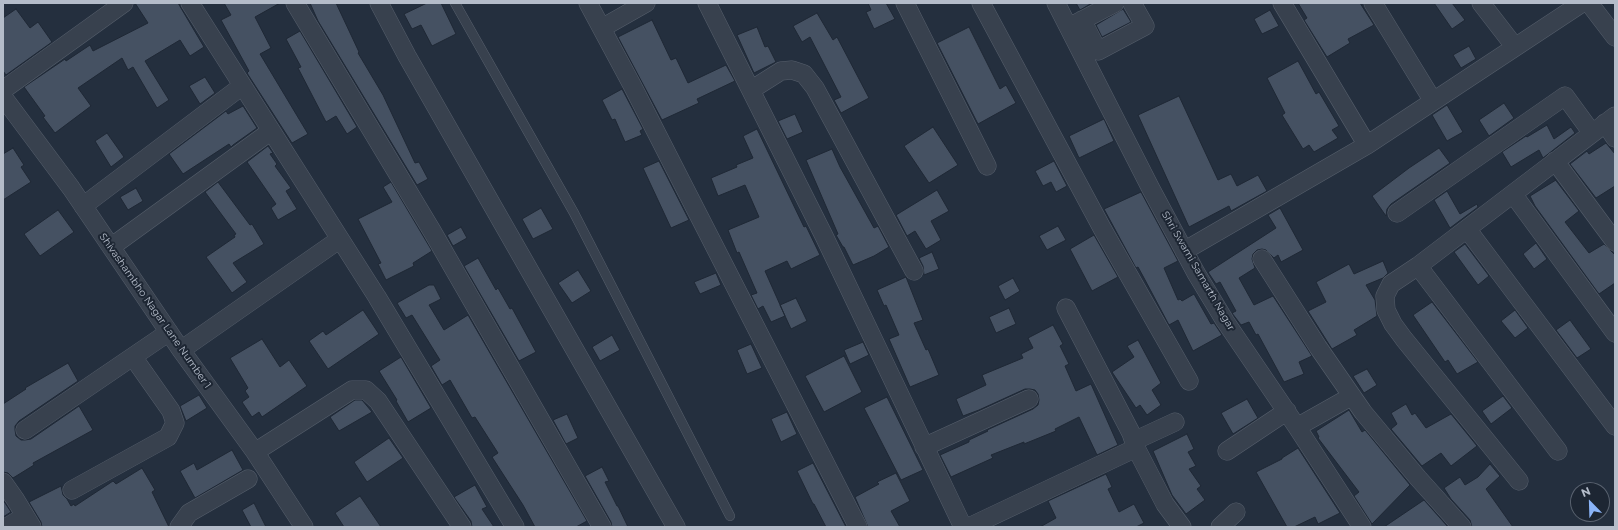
<!DOCTYPE html>
<style>
body{margin:0}
#map{position:relative;width:1618px;height:530px;overflow:hidden;background:#242f3e;font-family:Montserrat,sans-serif}
canvas{display:block}
.frame{position:absolute;inset:0;border:4px solid #b4bcc9;pointer-events:none}
.north{position:absolute;left:1570px;top:482px;width:40px;height:40px;box-sizing:border-box;background:#1d2633;border:1px solid #59626f;border-radius:50%;rotate:337deg;font-size:11px;font-weight:700;line-height:16px;text-align:center;color:#b4bcc9}
.north::after{content:'';display:block;margin:auto;width:14px;height:18px;background:#8ab4f8;clip-path:polygon(50% 0,100% 100%,50% 72%,0 100%)}
</style>
<div id="map">
<canvas width="1618" height="530"></canvas>
<div class="frame"></div>
<div class="north">N</div>
</div>
<script>
const ctx = document.querySelector('canvas').getContext('2d');
ctx.lineJoin = 'round';
function paint(path, color) { ctx.fillStyle = color; ctx.fill(path, 'evenodd'); }
const toPath = rows => new Path2D(rows.map(r => 'M' + r).join(''));
function strokePath(path, color, width, dash) { ctx.strokeStyle = color; ctx.lineWidth = width; ctx.lineCap = dash ? 'butt' : 'round'; ctx.setLineDash(dash || []); ctx.stroke(path); }
function write(font, color, halo, rows, align = 'center') {
  ctx.font = font + ' Montserrat,sans-serif'; ctx.lineWidth = 4; ctx.setLineDash([]); ctx.textBaseline = 'middle'; ctx.strokeStyle = halo; ctx.fillStyle = color; for (const [text, x, y, turn = 0] of rows) {
    ctx.save(); ctx.translate(x, y); ctx.rotate((+turn || 0) * Math.PI / 180); ctx.textAlign = isNaN(turn) ? turn : align; if (halo) ctx.strokeText(text, 0, 0); ctx.fillText(text, 0, 0); ctx.restore();
  }
}
const building = toPath([
 [135,3,178,3,204,47,190,56,180,40,145,61,169,100,157,108,133,67,128,70,122,58,78,88,91,106,55,133,43,117,45,116,24,87,65,59,66,61,90,45,93,51,148,23,135,3],
 [224,3,280,3,255,17,271,48,260,54,308,134,292,143,247,73,249,71,221,20,231,15,224,3],
 [310,3,336,3,359,52,358,53,383,95,415,163,419,162,428,179,417,185,318,21,310,3],
 [427,3,441,3,456,34,432,46,421,25,412,29,404,14,427,3],
 [868,3,886,3,895,19,874,29,866,12,871,10,868,3],
 [1076,3,1092,3,1080,10,1076,3],
 [1298,3,1360,3,1374,25,1348,39,1350,43,1327,57,1304,20,1307,18,1298,3],
 [1434,3,1452,3,1465,20,1452,29,1434,3],
 [16,9,30,28,38,22,52,42,6,75,3,71,3,18,16,9],
 [1123,9,1131,22,1102,37,1096,25,1123,9],
 [1270,10,1279,26,1262,34,1254,19,1270,10],
 [817,13,833,40,837,37,869,98,841,113,834,100,841,97,810,37,802,42,793,26,817,13],
 [652,20,671,60,676,58,688,83,726,65,735,81,697,99,699,103,662,120,618,37,652,20],
 [757,27,765,47,768,46,776,62,754,73,737,35,757,27],
 [969,27,1000,89,1006,85,1016,103,978,124,937,43,969,27],
 [300,31,357,127,347,134,336,116,326,122,298,68,301,67,286,39,300,31],
 [1469,46,1476,59,1461,68,1453,55,1469,46],
 [1298,61,1316,94,1319,92,1339,126,1332,130,1338,138,1314,152,1309,145,1303,149,1282,115,1285,113,1267,78,1298,61],
 [205,77,215,93,200,104,189,86,205,77],
 [622,89,643,129,640,131,642,135,625,142,615,119,612,120,602,100,622,89],
 [1179,96,1218,180,1231,174,1237,186,1258,175,1267,191,1231,211,1229,206,1189,227,1138,115,1179,96],
 [1504,103,1514,118,1489,136,1479,120,1504,103],
 [1447,105,1463,132,1447,141,1432,115,1447,105],
 [243,106,257,128,233,145,231,147,229,144,183,174,169,154,226,111,228,114,243,106],
 [795,114,803,132,787,139,778,121,795,114],
 [1104,119,1114,141,1079,158,1069,136,1104,119],
 [1547,125,1554,139,1571,127,1575,133,1543,158,1539,150,1511,167,1502,152,1526,136,1527,137,1547,125],
 [933,127,958,165,929,183,904,146,933,127],
 [757,129,804,227,806,226,820,255,791,269,787,261,765,271,785,316,771,322,763,306,758,309,751,295,757,293,739,252,737,253,728,230,759,217,745,185,718,196,711,178,737,167,736,165,753,158,743,136,757,129],
 [107,133,124,157,111,167,95,141,107,133],
 [1606,143,1615,154,1615,186,1596,198,1570,164,1587,151,1589,154,1606,143],
 [268,146,273,153,270,154,277,164,275,166,291,188,286,191,297,209,278,220,271,208,276,204,247,162,268,146],
 [13,148,24,165,21,167,31,182,3,200,3,154,13,148],
 [1439,148,1450,163,1391,204,1387,209,1386,216,1372,196,1409,168,1439,148],
 [832,149,840,167,874,228,878,226,889,247,874,256,853,265,844,247,843,247,836,235,838,234,806,160,832,149],
 [659,161,689,220,671,228,643,168,659,161],
 [1054,161,1067,186,1056,192,1051,182,1043,186,1035,171,1054,161],
 [1554,178,1579,211,1565,222,1589,253,1604,244,1615,255,1615,283,1599,294,1535,206,1530,196,1556,180,1554,178],
 [218,182,250,225,252,224,264,244,233,263,247,282,232,293,206,257,235,237,234,235,236,234,205,192,218,182],
 [391,182,432,251,413,263,414,266,386,280,378,264,381,263,358,219,392,202,383,187,391,182],
 [136,188,143,201,128,210,120,197,136,188],
 [937,190,949,211,931,221,941,240,926,249,915,231,907,236,896,215,937,190],
 [1447,191,1460,214,1477,204,1478,207,1450,228,1434,200,1447,191],
 [1141,192,1178,261,1164,268,1178,300,1180,299,1182,301,1194,294,1211,324,1214,323,1222,335,1193,351,1178,320,1169,325,1144,278,1138,267,1136,268,1104,209,1141,192],
 [541,208,553,229,533,239,522,219,541,208],
 [1280,208,1303,250,1281,262,1278,255,1274,258,1266,250,1262,249,1257,250,1253,254,1252,259,1255,268,1239,278,1254,305,1273,296,1312,356,1299,362,1304,374,1284,382,1258,334,1256,335,1249,322,1241,325,1232,313,1236,311,1220,282,1216,284,1208,272,1276,228,1268,215,1280,208],
 [58,210,74,232,40,256,24,234,58,210],
 [1058,226,1066,240,1047,250,1039,236,1058,226],
 [461,227,467,238,453,246,447,235,461,227],
 [1094,235,1118,277,1092,291,1070,249,1094,235],
 [1536,243,1547,259,1534,269,1523,254,1536,243],
 [1465,244,1489,276,1478,285,1454,252,1465,244],
 [932,252,939,269,924,275,923,266,919,258,932,252],
 [478,258,496,290,498,288,510,309,512,308,536,352,519,361,464,266,478,258],
 [1383,261,1388,273,1383,278,1366,285,1375,300,1377,316,1354,330,1357,335,1332,349,1308,311,1326,302,1316,282,1349,264,1354,274,1383,261],
 [578,270,591,291,572,303,558,283,578,270],
 [716,273,721,285,700,294,694,282,716,273],
 [906,277,923,320,914,323,926,350,928,349,939,375,910,387,889,339,899,335,886,305,884,306,877,290,906,277],
 [1013,278,1020,291,1005,300,998,286,1013,278],
 [429,285,434,285,441,299,429,305,444,330,468,315,587,521,576,527,535,527,523,505,492,457,498,453,475,417,472,418,450,380,442,385,431,366,440,360,412,315,406,318,397,303,429,285],
 [796,298,807,321,791,329,780,305,796,298],
 [1432,302,1478,362,1457,374,1448,360,1445,362,1413,315,1432,302],
 [1009,308,1016,324,996,333,989,317,1009,308],
 [363,310,379,334,328,369,309,341,323,331,326,335,363,310],
 [1515,310,1528,328,1515,338,1501,321,1515,310],
 [1570,320,1591,349,1577,358,1556,330,1570,320],
 [1053,325,1063,344,1060,346,1069,364,1065,366,1076,391,1091,384,1118,445,1097,455,1079,417,1055,429,1056,431,1024,444,1024,442,991,455,993,458,951,477,940,455,969,442,969,440,988,431,987,430,1033,409,1038,405,1039,400,1038,394,1035,390,1030,389,1025,389,979,410,963,416,956,399,986,385,982,375,1023,358,1021,354,1033,348,1028,338,1053,325],
 [612,335,620,350,600,361,592,347,612,335],
 [262,339,280,367,289,360,307,386,262,417,259,412,252,417,242,402,249,397,245,391,248,388,230,358,262,339],
 [1138,340,1161,383,1152,390,1161,405,1147,415,1140,405,1136,408,1112,372,1134,357,1127,346,1138,340],
 [863,342,869,355,850,364,844,350,863,342],
 [751,344,762,368,747,374,737,350,751,344],
 [844,356,862,392,824,412,805,376,844,356],
 [401,357,431,408,408,422,396,401,397,400,379,371,401,357],
 [68,363,78,381,19,421,15,426,15,430,16,436,21,440,25,440,31,439,79,406,93,430,33,463,34,465,13,478,8,473,3,472,3,404,26,389,25,388,68,363],
 [1367,369,1377,385,1364,393,1353,376,1367,369],
 [199,395,207,408,186,421,180,406,199,395],
 [1503,396,1512,408,1491,424,1482,411,1503,396],
 [887,397,923,470,901,480,864,408,887,397],
 [1247,399,1258,418,1233,434,1221,413,1247,399],
 [355,400,362,400,372,412,339,431,330,417,355,400],
 [1406,404,1412,415,1415,413,1426,428,1451,414,1477,446,1451,466,1441,453,1422,466,1391,429,1397,424,1391,413,1406,404],
 [1349,410,1362,432,1365,430,1410,485,1372,524,1354,496,1359,492,1318,438,1319,437,1316,431,1349,410],
 [787,412,797,434,781,442,771,419,787,412],
 [567,414,578,438,566,444,553,420,567,414],
 [1187,434,1194,449,1188,452,1196,466,1189,469,1201,486,1197,489,1205,500,1186,514,1172,495,1153,451,1187,434],
 [389,438,403,458,367,482,354,462,389,438],
 [1298,448,1340,513,1318,524,1315,517,1294,527,1287,527,1256,472,1282,459,1282,458,1298,448],
 [232,450,243,470,195,498,180,471,194,463,197,470,232,450],
 [813,463,831,498,846,527,826,527,814,504,813,504,797,471,813,463],
 [1490,464,1500,476,1486,489,1513,527,1472,527,1470,520,1451,499,1444,488,1460,477,1465,485,1478,477,1490,464],
 [602,467,609,481,605,482,617,506,618,506,628,527,612,527,611,522,585,476,602,467],
 [142,468,155,490,152,492,169,527,42,527,41,522,29,502,61,486,63,495,67,499,71,506,74,504,75,506,113,481,116,484,142,468],
 [896,473,910,501,891,511,900,527,868,527,855,497,879,484,877,482,896,473],
 [1106,474,1112,487,1108,489,1119,512,1134,504,1144,523,1136,527,1040,527,1056,518,1048,501,1106,474],
 [475,485,487,507,482,509,494,527,472,527,471,521,454,497,475,485],
 [360,496,381,527,344,527,335,513,360,496],
 [3,500,11,512,3,517,3,500],
 [1424,500,1448,527,1384,527,1424,500],
 [254,503,266,527,251,527,242,510,254,503]
]);
paint(building, '#455162');
strokePath(building, '#1f2835', 1);
const service = toPath([
 [455,3,574,213,730,516]
]);
const minor = toPath([
 [190,3,377,297,515,527],
 [295,3,432,231,602,527],
 [379,3,407,56,676,527],
 [588,3,632,85,858,527],
 [707,3,824,236,963,527],
 [905,3,987,166],
 [981,3,1103,230,1189,381],
 [1056,3,1151,189,1196,273,1225,321,1297,427,1362,527],
 [1282,3,1367,145],
 [1373,3,1433,101],
 [1481,3,1515,47],
 [1589,3,1615,37],
 [1082,20,1098,51,1145,26,1132,3],
 [1073,25,1115,3],
 [602,28,646,3],
 [3,90,124,3],
 [751,90,781,71,792,70,804,74,815,88,914,271],
 [3,97,71,188,181,350,255,452,304,527],
 [1605,123,1615,138],
 [1555,161,1615,242],
 [1513,194,1615,333],
 [83,206,242,86],
 [1397,213,1565,96,1592,133],
 [1467,229,1615,426],
 [111,247,271,131],
 [1184,251,1367,145,1582,3],
 [1262,259,1318,347,1363,412,1418,478,1462,527],
 [1418,266,1558,451],
 [1066,308,1131,433,1136,448,1165,504,1182,527],
 [181,350,340,239],
 [1297,427,1352,396],
 [25,430,169,332],
 [1134,441,1175,422],
 [924,447,1029,399],
 [1227,451,1287,411],
 [255,452,352,390,366,390,378,401,462,527],
 [1519,481,1404,339,1393,324,1386,310,1385,296,1391,284,1418,266,1615,116],
 [3,482,15,499,32,527],
 [72,490,168,437,175,423,171,411,133,357],
 [7,527,25,516],
 [179,527,189,513,248,479],
 [969,527,1136,448],
 [1220,527,1236,512]
]);
strokePath(service, '#565f6c', 10);
strokePath(minor, '#565f6c', 19);
strokePath(service, '#38414e', 9);
strokePath(minor, '#38414e', 18);
write('10px', '#b4bcc9', '#1d2633', [
 ["Shri Swami Samarth Nagar",1198,271,60],
 ["Shivashambho Nagar Lane Number 1",155,311,55]
]);
</script>
